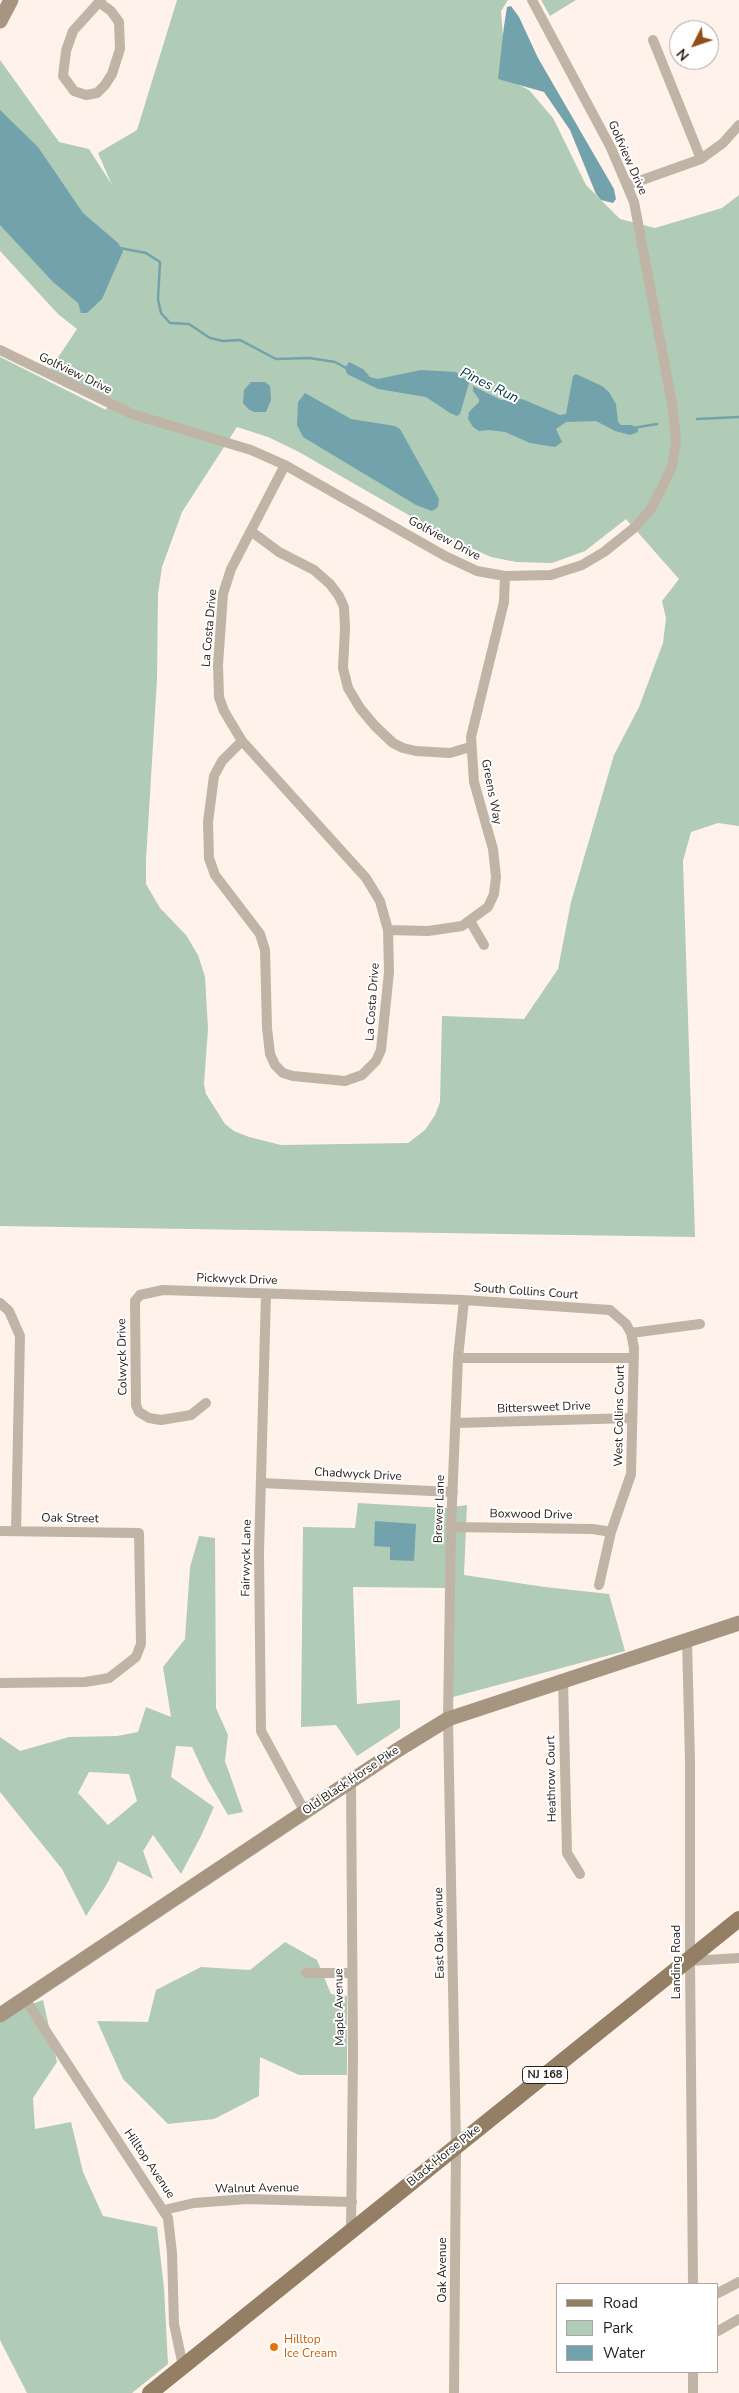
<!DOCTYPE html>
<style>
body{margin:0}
#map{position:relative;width:739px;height:2393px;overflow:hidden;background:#fff2ea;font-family:"Nunito Sans",sans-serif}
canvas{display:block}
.legend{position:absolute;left:556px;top:2283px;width:162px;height:90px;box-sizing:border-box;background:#fff;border:1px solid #a9a6a4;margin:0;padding:6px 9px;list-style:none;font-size:15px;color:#27201b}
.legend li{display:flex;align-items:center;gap:10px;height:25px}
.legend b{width:25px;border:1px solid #a9a6a4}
.north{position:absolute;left:669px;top:20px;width:50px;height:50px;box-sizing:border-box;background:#fff;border:1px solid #a9a6a4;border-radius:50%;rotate:229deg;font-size:14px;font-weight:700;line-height:20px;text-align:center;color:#27201b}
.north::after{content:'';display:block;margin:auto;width:18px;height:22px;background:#8f4e1a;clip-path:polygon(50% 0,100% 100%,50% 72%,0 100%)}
</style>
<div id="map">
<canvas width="739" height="2393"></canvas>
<ul class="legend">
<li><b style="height:6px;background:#947e64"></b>Road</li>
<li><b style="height:14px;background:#b0cbb6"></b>Park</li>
<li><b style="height:14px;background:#72a3ac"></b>Water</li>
</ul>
<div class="north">N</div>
</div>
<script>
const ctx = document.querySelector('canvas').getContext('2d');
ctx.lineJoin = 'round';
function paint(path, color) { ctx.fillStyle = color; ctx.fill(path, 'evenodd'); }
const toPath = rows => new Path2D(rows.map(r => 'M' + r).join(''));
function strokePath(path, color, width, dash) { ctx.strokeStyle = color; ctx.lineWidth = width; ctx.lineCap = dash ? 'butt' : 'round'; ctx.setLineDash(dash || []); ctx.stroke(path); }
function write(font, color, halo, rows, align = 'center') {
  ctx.font = font + ' "Nunito Sans",sans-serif'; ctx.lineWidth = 4; ctx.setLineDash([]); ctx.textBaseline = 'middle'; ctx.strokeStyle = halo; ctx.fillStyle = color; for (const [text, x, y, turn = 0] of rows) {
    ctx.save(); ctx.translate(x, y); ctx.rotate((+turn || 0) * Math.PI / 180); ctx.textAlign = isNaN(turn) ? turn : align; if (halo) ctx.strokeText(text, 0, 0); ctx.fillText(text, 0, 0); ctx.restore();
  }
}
paint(toPath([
 [177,0,508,0,501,11,504,48,501,76,529,90,553,118,586,185,620,219,655,228,722,208,739,195,739,826,718,823,691,832,683,861,695,1237,0,1226,0,357,106,410,108,404,47,374,77,329,58,314,0,251,0,60,59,142,89,149,112,185,98,153,137,130],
 [237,427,268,437,299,452,445,536,491,557,516,562,552,563,585,551,626,519,679,579,662,601,666,618,663,643,639,707,614,755,571,902,558,969,524,1019,442,1016,440,1102,435,1115,425,1130,408,1143,281,1145,249,1137,234,1131,225,1124,206,1094,204,1084,208,1029,205,977,198,955,186,935,160,908,146,884,146,860,157,679,158,594,162,567,182,512],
 [541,0,576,0,550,16],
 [358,1503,444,1508,467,1505,464,1575,545,1587,609,1594,625,1651,453,1697,449,1588,353,1587,357,1704,400,1700,400,1728,357,1756,336,1725,301,1727,303,1527,355,1528],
 [199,1536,215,1538,216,1708,228,1735,225,1761,243,1812,228,1815,207,1779,192,1747,176,1746,171,1777,214,1807,201,1836,181,1874,153,1835,143,1851,153,1879,118,1861,107,1884,86,1916,62,1869,0,1792,0,1737,20,1751,69,1737,117,1736,138,1732,146,1707,171,1717,163,1667,185,1639,190,1567],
 [89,1772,129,1774,137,1801,108,1825,78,1793],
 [285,1942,317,1960,331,1994,347,1996,347,2075,299,2075,260,2057,259,2096,214,2119,168,2124,123,2079,97,2021,148,2022,156,1990,201,1967,250,1970],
 [43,2000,57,2062,33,2098,35,2129,71,2122,83,2172,103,2216,157,2227,164,2288,168,2364,132,2393,27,2393,0,2340,0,2023,18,2009]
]), '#b0cbb6');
paint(toPath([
 [511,6,519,17,538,58,614,189,616,199,613,203,601,200,596,194,570,130,544,92,498,79,504,26,507,7],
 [0,110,38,147,83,213,118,243,123,251,102,299,87,313,81,313,78,303,53,282,0,225],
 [349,362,363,369,370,377,378,379,421,370,456,372,469,383,460,414,457,416,450,413,426,397,378,389,347,374,345,368],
 [576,374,602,386,609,392,616,404,618,422,621,425,632,425,638,429,638,432,630,435,615,431,596,421,566,422,556,429,562,442,555,447,530,443,505,432,489,430,479,431,473,427,468,419,469,412,479,402,479,399,473,391,473,386,501,400,522,399,560,415,566,414,573,376],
 [251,382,265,382,270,386,271,400,266,412,254,412,248,409,243,403,244,390],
 [305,393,351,419,395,426,400,429,439,499,438,507,432,511,416,505,303,437,297,425,298,402],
 [375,1521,416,1524,414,1561,390,1560,390,1547,374,1546]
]), '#72a3ac');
strokePath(toPath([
 [120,248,146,253,160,262,158,299,161,313,170,323,189,324,210,338,223,341,240,340,276,359,309,358,335,362,346,368],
 [697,419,739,417],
 [633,428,657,424]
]), '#72a3ac', 2.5);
strokePath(toPath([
 [100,3,111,11,119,22,120,49,112,74,105,85,97,93,86,95,74,91,63,76,66,51,73,31,101,0],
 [653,40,701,159],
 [628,185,701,159,723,143,739,125],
 [0,350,132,414,251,450,285,465,445,556,477,571,505,576,551,575,582,565,604,552,634,528,650,510,661,490,672,466,676,442,673,409,634,202,611,148,532,0],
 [252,532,279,552,314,570,330,584,339,596,344,607,345,629,343,668,348,688,360,708,375,726,393,743,403,748,416,751,450,753,470,747],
 [242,741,222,761,214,776,208,822,209,858,215,875,260,934,265,950,267,1028,270,1054,275,1065,283,1073,293,1076,345,1081,362,1075,376,1061,381,1050,389,972,388,930,380,901,366,878,242,741,224,711,219,697,218,665,223,594,231,569,285,465],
 [470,921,484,945],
 [388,930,428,931,462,926,488,907,494,894,496,877,493,849,474,782,471,737,504,602,505,576],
 [266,1294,259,1552,261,1731,305,1812],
 [0,1303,9,1311,20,1336,16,1531],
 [631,1333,700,1324],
 [458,1358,634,1358],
 [206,1403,191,1415,161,1420,149,1418,139,1412,136,1405,135,1301,140,1295,163,1290,464,1300,610,1310,626,1324,631,1333,634,1348,631,1474,611,1532,599,1585],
 [456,1423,632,1418],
 [261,1483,453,1492],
 [451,1527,593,1529,611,1532],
 [0,1531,139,1533,141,1644,136,1657,109,1678,85,1682,0,1683],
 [687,1640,690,1761,690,1961,693,2284],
 [563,1680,567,1853,580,1874],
 [351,1782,353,2056,351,2231],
 [690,1961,739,1958],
 [306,1973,352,1973],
 [25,1999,168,2218,172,2253,174,2324,183,2366],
 [164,2210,194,2203,247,2199,352,2202],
 [718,2293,739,2282],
 [718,2331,739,2319],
 [693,2372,693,2393],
 [454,2393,456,2146,448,1719,451,1527,458,1358,464,1300]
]), '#c0b4a6', 10);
strokePath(toPath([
 [0,21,11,0],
 [0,2015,396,1751,448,1719,739,1623]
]), '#a69580', 15);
strokePath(toPath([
 [150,2393,739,1919]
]), '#947e64', 16);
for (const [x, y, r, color] of [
 [274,2347,5,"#e8710a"]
]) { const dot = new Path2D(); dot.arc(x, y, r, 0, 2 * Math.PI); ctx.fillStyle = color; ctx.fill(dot); strokePath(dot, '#fff', 2); }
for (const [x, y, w] of [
 [545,2075,45]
]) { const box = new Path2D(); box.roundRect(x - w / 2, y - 8.5, w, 17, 4); ctx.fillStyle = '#fff'; ctx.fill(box); strokePath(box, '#27201b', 1); }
write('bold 11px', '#27201b', null, [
 ["NJ 168",545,2075]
]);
write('12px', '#27201b', '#fff', [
 ["Golfview Drive",627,158,66],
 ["Golfview Drive",75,374,26],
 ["Golfview Drive",444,539,28],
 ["La Costa Drive",210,628,-85],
 ["Greens Way",491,792,79],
 ["La Costa Drive",373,1002,-86],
 ["Pickwyck Drive",237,1280,2],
 ["South Collins Court",526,1292,4],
 ["Colwyck Drive",123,1357,-91],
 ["Bittersweet Drive",544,1408,-2],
 ["West Collins Court",620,1416,-89],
 ["Chadwyck Drive",358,1475,3],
 ["Brewer Lane",440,1509,-88],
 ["Boxwood Drive",531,1515,1],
 ["Oak Street",70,1519,1],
 ["Fairwyck Lane",247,1558,-89],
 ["Heathrow Court",552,1779,-91],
 ["Old Black Horse Pike",351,1781,-34],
 ["East Oak Avenue",440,1933,-91],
 ["Landing Road",677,1962,-90],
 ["Maple Avenue",340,2007,-91],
 ["Black Horse Pike",444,2156,-39],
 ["Hilltop Avenue",149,2164,56],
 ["Walnut Avenue",257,2189,-1],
 ["Oak Avenue",443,2270,-90]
]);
write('12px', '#c56008', '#fff', [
 ["Hilltop",284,2340],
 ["Ice Cream",284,2354]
], 'left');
write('italic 14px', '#02343c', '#fff', [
 ["Pines Run",489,386,26]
]);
</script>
